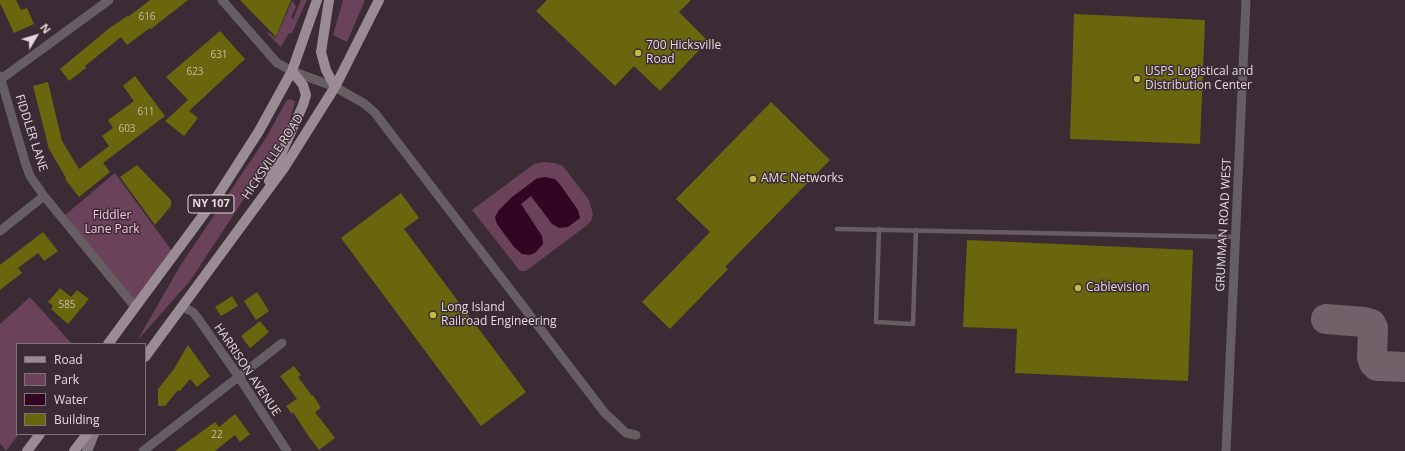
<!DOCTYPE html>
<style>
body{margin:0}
#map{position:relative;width:1405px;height:451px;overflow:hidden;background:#3b2b34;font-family:"Open Sans",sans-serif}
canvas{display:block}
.legend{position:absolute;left:16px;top:343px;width:130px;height:92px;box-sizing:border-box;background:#3b2b34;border:1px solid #7f7178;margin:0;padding:5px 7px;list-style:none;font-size:12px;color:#e4d9df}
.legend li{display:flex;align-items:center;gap:8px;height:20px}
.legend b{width:20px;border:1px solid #7f7178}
.north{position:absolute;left:16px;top:16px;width:40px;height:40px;-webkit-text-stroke:3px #3b2b34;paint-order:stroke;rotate:52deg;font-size:11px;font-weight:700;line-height:16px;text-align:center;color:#e4d9df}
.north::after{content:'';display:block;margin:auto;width:14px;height:18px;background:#e4d9df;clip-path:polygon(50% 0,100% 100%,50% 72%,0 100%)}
</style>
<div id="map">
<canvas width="1405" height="451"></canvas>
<ul class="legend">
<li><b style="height:5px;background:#9b8b94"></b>Road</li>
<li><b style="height:11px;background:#6a4259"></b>Park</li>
<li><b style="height:11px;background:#320523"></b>Water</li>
<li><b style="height:11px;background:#6a660d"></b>Building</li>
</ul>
<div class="north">N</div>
</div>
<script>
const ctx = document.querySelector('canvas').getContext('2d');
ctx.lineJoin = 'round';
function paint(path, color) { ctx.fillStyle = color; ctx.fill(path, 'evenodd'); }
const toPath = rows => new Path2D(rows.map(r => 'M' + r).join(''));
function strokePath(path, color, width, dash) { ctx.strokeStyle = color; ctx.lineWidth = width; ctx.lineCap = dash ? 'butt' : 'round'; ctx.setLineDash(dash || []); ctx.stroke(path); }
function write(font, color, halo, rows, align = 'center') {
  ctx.font = font + ' "Open Sans",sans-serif'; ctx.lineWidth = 3; ctx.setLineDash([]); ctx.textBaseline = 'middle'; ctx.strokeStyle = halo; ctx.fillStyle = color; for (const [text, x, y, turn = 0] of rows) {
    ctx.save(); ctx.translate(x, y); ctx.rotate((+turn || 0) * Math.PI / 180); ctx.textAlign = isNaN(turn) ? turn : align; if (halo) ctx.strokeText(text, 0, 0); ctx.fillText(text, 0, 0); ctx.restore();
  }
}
paint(toPath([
 [301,0,307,0,292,33,289,33,281,47,267,33,268,32,276,38,292,1,296,6,291,18,293,19],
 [343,0,365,0,347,42,333,35],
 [290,99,293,100,295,102,287,130,277,149,190,281,137,341,180,266,266,138,286,101],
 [544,162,555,163,563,166,589,200,593,214,591,221,586,226,526,271,520,271,472,210,534,164],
 [115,173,172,251,135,301,64,216],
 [30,297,72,344,17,344,17,434,19,434,6,451,0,443,0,324]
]), '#6a4259');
paint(toPath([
 [544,177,555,179,559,183,578,210,580,218,568,227,559,228,552,224,531,196,521,204,542,236,543,244,535,253,529,255,522,254,514,247,497,224,495,217,499,210,512,197,536,179]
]), '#320523');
strokePath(toPath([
 [1326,319,1364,322,1371,324,1373,328,1372,357,1374,363,1377,366,1382,366,1405,367]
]), '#71626a', 30);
paint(toPath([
 [0,0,16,0,21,10,27,8,34,24,14,33,0,3],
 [150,0,188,0,151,29,150,28,127,45,121,37,85,66,86,68,69,81,60,69,107,30,127,16,128,17],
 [240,0,291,0,276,37],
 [547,0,691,0,679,12,708,41,660,91,634,66,615,86,536,11],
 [1074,14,1205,20,1200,144,1070,139],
 [220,31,245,59,189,111,198,118,184,136,165,121,188,100,166,77],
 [135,76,165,116,103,163,110,172,79,197,65,179,66,178,49,149,33,86,48,82,62,141,79,169,109,146,102,136,113,128,108,120,134,101,123,86],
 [771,102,830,160,725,267,728,269,670,329,642,302,710,232,676,199],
 [137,165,171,200,171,206,155,225,120,177],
 [401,193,419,218,404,229,526,392,481,426,341,238],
 [43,232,58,251,44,261,38,253,18,268,22,273,0,290,0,265],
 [967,240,1193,250,1188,381,1015,373,1017,329,963,327],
 [60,288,71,297,77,290,89,299,68,324,51,309,53,306,48,302],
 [257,292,269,311,256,320,244,301],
 [232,296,238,306,221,316,215,307],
 [260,321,269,332,250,348,241,336],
 [188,345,210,376,197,387,190,379,180,391,178,390,165,406,158,406,158,389,174,369],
 [294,366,301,375,298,377,312,396,313,395,321,408,315,412,335,438,319,450,307,434,293,412,292,414,286,406,297,399,280,376],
 [235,414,250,434,240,442,235,435,215,451,175,451,215,422,219,427]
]), '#6a660d');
strokePath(toPath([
 [837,229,1236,237],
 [879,229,876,322,913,324,916,230]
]), '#675e63', 4.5);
strokePath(toPath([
 [222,0,277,63,292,71,335,87,365,104,375,113,604,412,626,433,636,435],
 [0,76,25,162,30,176,44,196,135,307],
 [1,79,109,0],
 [0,231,44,196],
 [182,307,193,312,197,317,239,377,287,451],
 [143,451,282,343],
 [1226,451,1246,0]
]), '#675e63', 9);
strokePath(toPath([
 [87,451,94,434]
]), '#84787e', 10);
strokePath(toPath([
 [329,0,321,52,326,70,335,87],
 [269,181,303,105,306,95,303,85,292,71],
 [108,344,218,195,259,131,292,71,317,0],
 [145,357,284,168,335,87,379,0],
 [27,451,40,434],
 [74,451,87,434]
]), '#9b8b94', 10);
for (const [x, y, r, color] of [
 [638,53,4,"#c3bd3f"],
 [1137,79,4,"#c3bd3f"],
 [753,179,4,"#c3bd3f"],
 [1078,288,4,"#c3bd3f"],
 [433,315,4,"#c3bd3f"]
]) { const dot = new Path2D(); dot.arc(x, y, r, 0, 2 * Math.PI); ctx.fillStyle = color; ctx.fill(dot); strokePath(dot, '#3b2b34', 1.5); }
write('10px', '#c6bcaa', null, [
 ["616",147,17],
 ["631",219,55],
 ["623",195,72],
 ["611",146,112],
 ["603",127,129],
 ["585",67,305],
 ["22",217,435]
]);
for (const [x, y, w] of [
 [211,204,46]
]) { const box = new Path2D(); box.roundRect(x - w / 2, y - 9, w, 18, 3); ctx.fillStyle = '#3b2b34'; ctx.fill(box); strokePath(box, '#e4d9df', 1); }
write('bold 11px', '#e4d9df', null, [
 ["NY 107",211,204]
]);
write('12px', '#e4d9df', '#3b2b34', [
 ["700 Hicksville",646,46],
 ["Road",646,60],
 ["USPS Logistical and",1145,72],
 ["Distribution Center",1145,86],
 ["AMC Networks",761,179],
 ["Cablevision",1086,288],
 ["Long Island",441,308],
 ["Railroad Engineering",441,322]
], 'left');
write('12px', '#e4d9df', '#3b2b34', [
 ["FIDDLER LANE",31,133,72],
 ["HICKSVILLE ROAD",273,157,-56],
 ["GRUMMAN ROAD WEST",1224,225,-87],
 ["HARRISON AVENUE",247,370,56]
]);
write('12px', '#fcc1e1', '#3b2b34', [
 ["Fiddler",112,216],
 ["Lane Park",112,230]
]);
</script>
